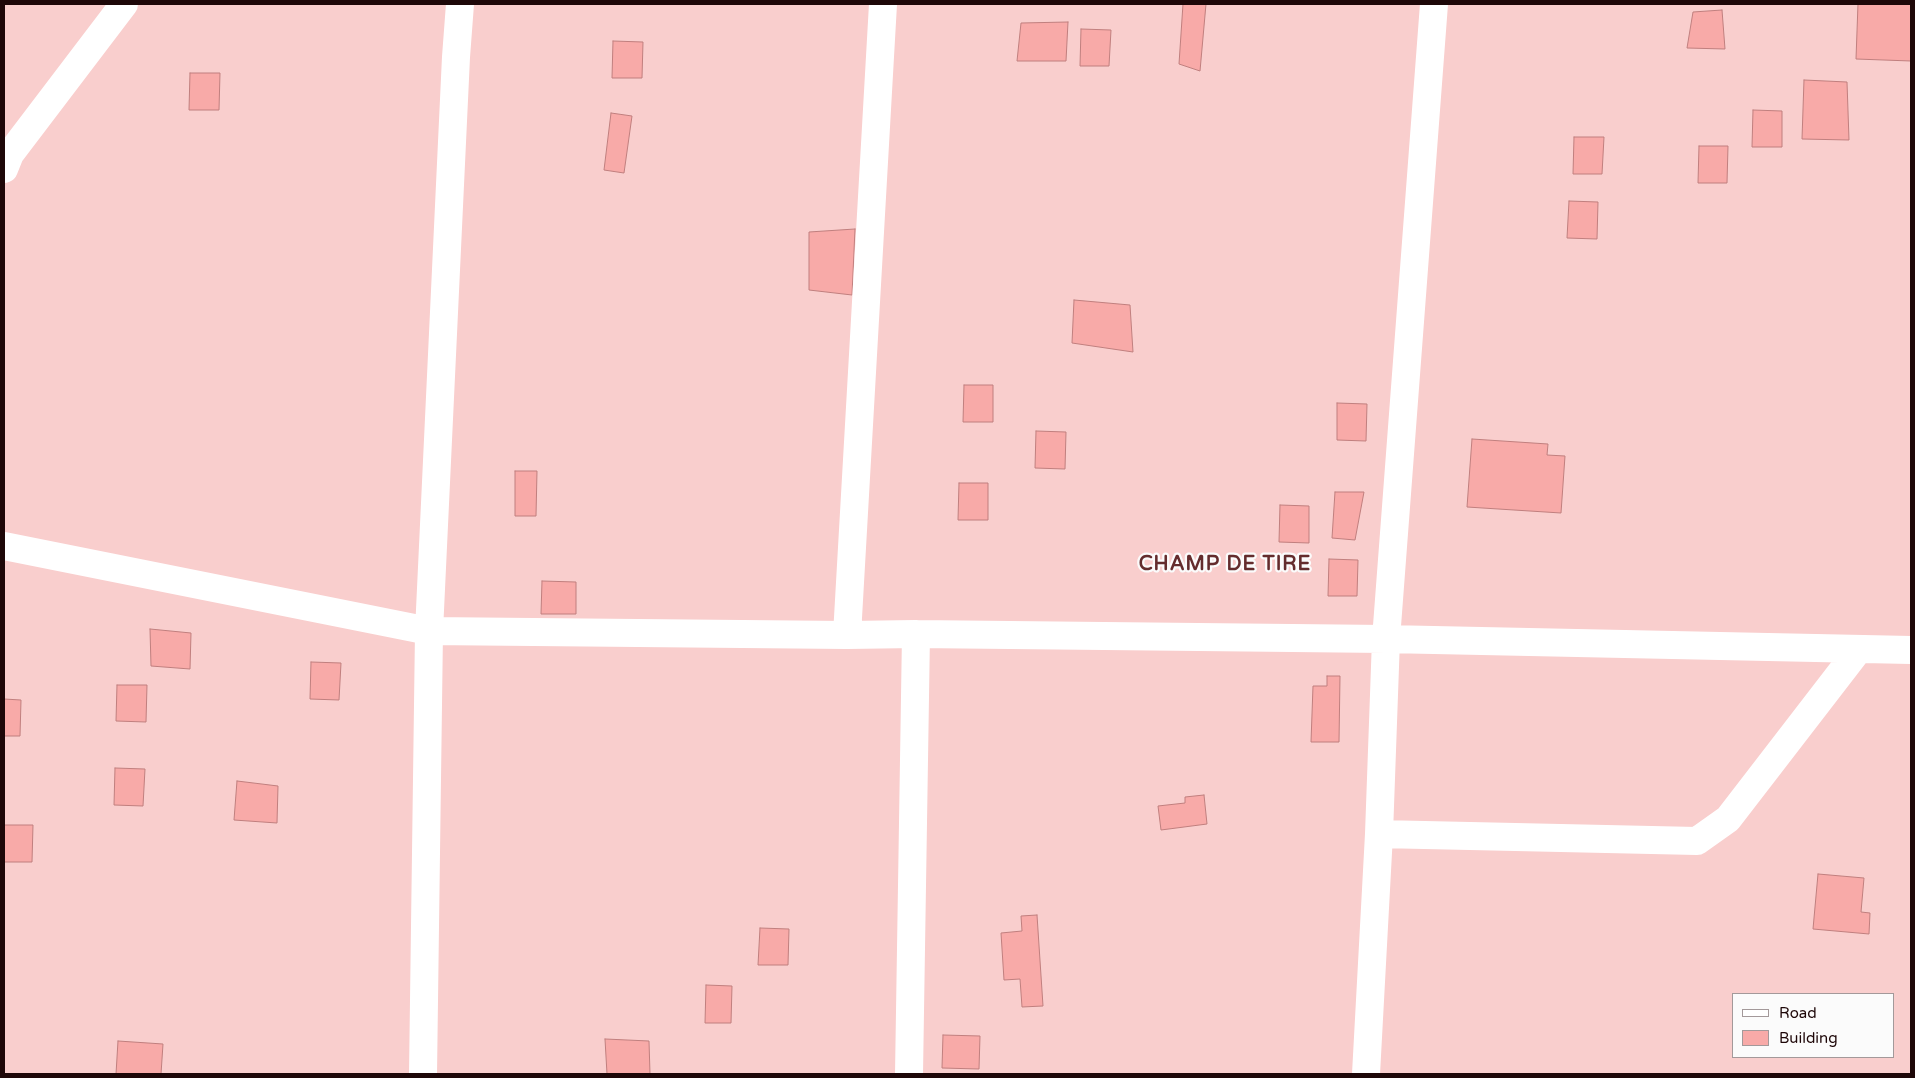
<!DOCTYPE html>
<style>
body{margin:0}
#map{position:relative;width:1915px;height:1078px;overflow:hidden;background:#f9cecd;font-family:"Varela Round",sans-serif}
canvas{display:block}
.frame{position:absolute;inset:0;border:5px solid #1e0708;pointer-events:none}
.legend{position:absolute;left:1732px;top:993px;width:162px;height:65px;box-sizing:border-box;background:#fbfbfb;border:1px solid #a3999a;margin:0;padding:6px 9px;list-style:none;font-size:15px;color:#1e0708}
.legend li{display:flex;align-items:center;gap:10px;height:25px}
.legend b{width:25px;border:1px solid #a3999a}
</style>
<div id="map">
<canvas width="1915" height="1078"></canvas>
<div class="frame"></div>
<ul class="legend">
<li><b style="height:6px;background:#fff"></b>Road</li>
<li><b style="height:14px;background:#f8aaa8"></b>Building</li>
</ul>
</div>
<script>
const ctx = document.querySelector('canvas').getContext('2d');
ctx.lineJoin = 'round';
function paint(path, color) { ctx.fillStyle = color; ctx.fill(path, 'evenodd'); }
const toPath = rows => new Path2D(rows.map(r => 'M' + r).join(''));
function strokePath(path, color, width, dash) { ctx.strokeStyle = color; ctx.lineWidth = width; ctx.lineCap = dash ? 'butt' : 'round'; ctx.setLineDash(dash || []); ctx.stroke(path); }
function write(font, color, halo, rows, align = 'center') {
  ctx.font = font + ' "Varela Round",sans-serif'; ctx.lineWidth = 4.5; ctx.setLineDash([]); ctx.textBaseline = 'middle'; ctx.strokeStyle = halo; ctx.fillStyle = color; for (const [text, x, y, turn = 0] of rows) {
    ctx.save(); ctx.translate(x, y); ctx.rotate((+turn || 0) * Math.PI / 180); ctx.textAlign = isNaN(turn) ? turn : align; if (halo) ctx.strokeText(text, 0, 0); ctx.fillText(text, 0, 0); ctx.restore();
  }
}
const building = toPath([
 [1183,4,1206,4,1200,71,1179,64,1183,4],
 [1858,4,1911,4,1911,61,1856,59,1858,4],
 [1722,10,1725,49,1687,48,1693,12,1722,10],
 [1068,22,1066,61,1017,61,1021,23,1068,22],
 [1081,29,1111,30,1109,66,1080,66,1081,29],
 [613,41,643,42,642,78,612,78,613,41],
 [190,73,220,73,219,110,189,110,190,73],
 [1804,80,1847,82,1849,140,1802,139,1804,80],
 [1753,110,1782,111,1782,147,1752,147,1753,110],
 [611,113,632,116,624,173,604,170,611,113],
 [1574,137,1604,137,1602,174,1573,174,1574,137],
 [1699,146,1728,146,1727,183,1698,183,1699,146],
 [1569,201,1598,202,1597,239,1567,238,1569,201],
 [855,229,852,295,809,290,809,232,855,229],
 [1074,300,1130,305,1133,352,1072,343,1074,300],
 [964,385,993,385,993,422,963,422,964,385],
 [1337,403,1367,404,1366,441,1337,440,1337,403],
 [1036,431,1066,432,1065,469,1035,468,1036,431],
 [1472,439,1548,444,1547,455,1565,456,1561,513,1467,507,1472,439],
 [515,471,537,471,536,516,515,516,515,471],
 [959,483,988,483,988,520,958,520,959,483],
 [1335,492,1364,492,1355,540,1332,538,1335,492],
 [1280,505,1309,506,1309,543,1279,542,1280,505],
 [1329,559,1358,560,1357,596,1328,596,1329,559],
 [542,581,576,582,576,614,541,614,542,581],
 [150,629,191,633,190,669,151,666,150,629],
 [311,662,341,663,339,700,310,699,311,662],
 [1327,676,1340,676,1339,742,1311,742,1313,686,1327,686,1327,676],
 [117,685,147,685,146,722,116,721,117,685],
 [4,699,21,700,20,736,4,736,4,699],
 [115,768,145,769,143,806,114,805,115,768],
 [237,781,278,786,277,823,234,820,237,781],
 [1204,795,1207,824,1161,830,1158,806,1185,803,1185,797,1204,795],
 [4,825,33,825,32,862,4,862,4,825],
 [1818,874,1864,878,1861,912,1870,913,1869,934,1813,929,1818,874],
 [1037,915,1043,1006,1022,1007,1020,979,1004,980,1001,933,1022,931,1021,916,1037,915],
 [760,928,789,929,788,965,758,965,760,928],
 [706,985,732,986,731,1023,705,1023,706,985],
 [943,1035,980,1036,979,1069,942,1068,943,1035],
 [605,1039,649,1041,650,1074,607,1074,605,1039],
 [118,1041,163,1044,161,1074,116,1074,118,1041]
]);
paint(building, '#f8aaa8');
strokePath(building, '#c07f7e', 1);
strokePath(toPath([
 [4,546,429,631,847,635,916,634,1386,639,1911,650],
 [847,635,883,4],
 [1379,834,1697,841,1728,819,1859,649],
 [423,1074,429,631,456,57,460,4],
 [909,1074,916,634],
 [1366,1074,1379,834,1386,639,1434,4]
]), '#fff', 28);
strokePath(toPath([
 [4,169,10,154,124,4]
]), '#fff', 28);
ctx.letterSpacing = '1px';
write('bold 20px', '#642c2d', '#fbfbfb', [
 ["CHAMP DE TIRE",1225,565]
]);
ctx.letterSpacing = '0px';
</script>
